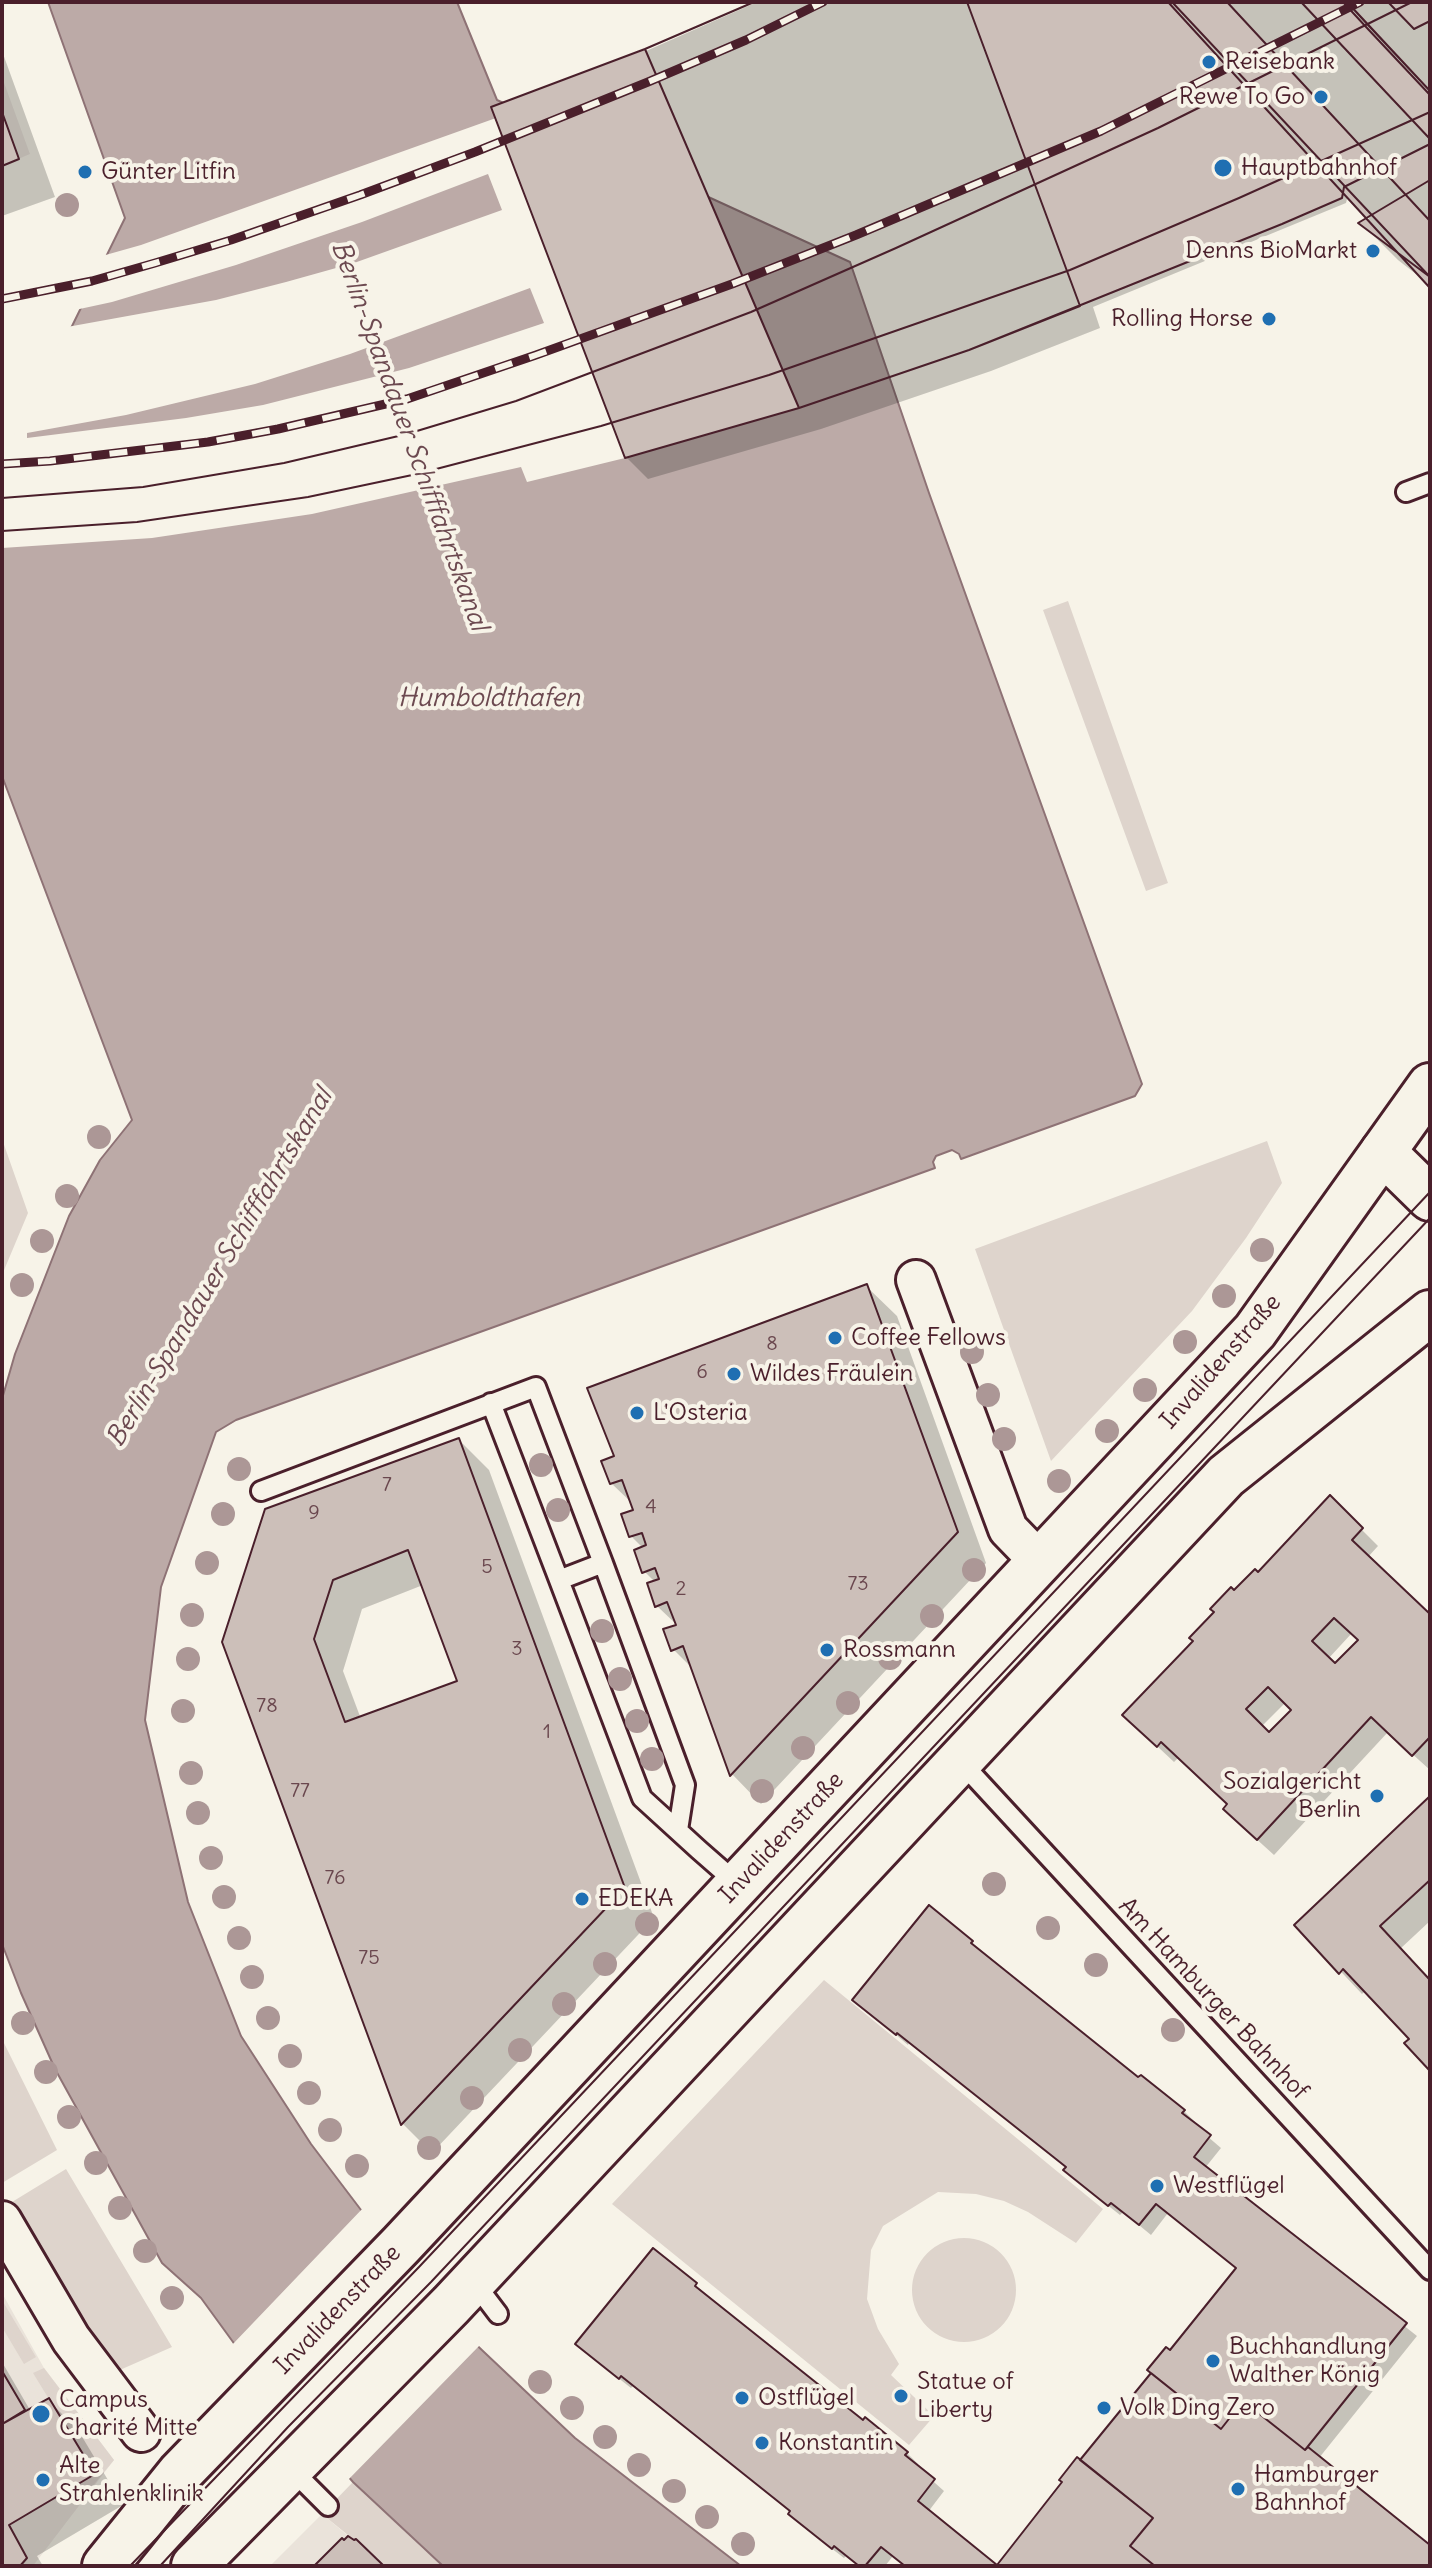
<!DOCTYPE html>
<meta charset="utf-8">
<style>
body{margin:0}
#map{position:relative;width:1432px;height:2568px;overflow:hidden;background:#f7f3e8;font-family:Delius,sans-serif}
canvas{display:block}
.frame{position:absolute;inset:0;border:4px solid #4a1f2b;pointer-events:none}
</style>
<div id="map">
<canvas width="1432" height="2568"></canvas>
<div class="frame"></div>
</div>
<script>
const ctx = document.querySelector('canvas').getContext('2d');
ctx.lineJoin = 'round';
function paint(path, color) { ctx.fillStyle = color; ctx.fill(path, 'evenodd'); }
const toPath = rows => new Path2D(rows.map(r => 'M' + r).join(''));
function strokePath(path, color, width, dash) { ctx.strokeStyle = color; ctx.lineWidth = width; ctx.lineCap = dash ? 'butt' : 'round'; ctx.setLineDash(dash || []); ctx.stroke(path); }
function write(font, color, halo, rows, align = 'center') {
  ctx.font = font + ' Delius,sans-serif'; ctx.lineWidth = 8; ctx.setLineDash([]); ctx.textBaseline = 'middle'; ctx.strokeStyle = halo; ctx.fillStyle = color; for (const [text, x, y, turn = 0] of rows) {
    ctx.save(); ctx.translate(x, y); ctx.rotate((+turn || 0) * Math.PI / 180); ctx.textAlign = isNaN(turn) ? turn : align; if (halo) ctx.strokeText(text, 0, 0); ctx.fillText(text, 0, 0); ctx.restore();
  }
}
paint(toPath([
 [2,77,30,154,2,166],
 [2,2293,44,2368,114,2460,33,2566,2,2566],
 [322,2514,353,2540,356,2539,384,2566,270,2566]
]), '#eae3da');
paint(toPath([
 [1068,601,1168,883,1146,891,1043,610],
 [2,1139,28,1213,2,1275],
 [1267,1141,1282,1183,1246,1238,1192,1311,1051,1461,975,1249],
 [824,1980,1103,2209,1076,2243,1028,2212,1004,2201,976,2194,938,2192,883,2226,871,2250,867,2299,878,2329,899,2364,891,2375,934,2416,909,2445,612,2204],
 [2,2039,57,2150,2,2183],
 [66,2169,172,2347,113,2373,12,2202],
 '912 2290a52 52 0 1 1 104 0a52 52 0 1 1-104 0Z',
 [2,2300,36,2357,24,2364,2,2327],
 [44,2368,114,2460,82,2499,74,2486,95,2474,33,2373],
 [353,2482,422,2548,443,2566,384,2566,356,2539,354,2540,322,2514]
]), '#ded4cc');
const water = toPath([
 [48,2,457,2,497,100,850,262,929,493,1142,1084,1135,1096,961,1159,959,1154,952,1150,936,1156,933,1162,935,1168,236,1420,216,1432,161,1587,145,1720,188,1902,241,2036,311,2144,430,2301,575,2438,741,2566,443,2566,353,2482,233,2342,201,2298,162,2263,55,2069,21,1993,2,1944,2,1399,15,1354,69,1216,100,1160,132,1120,2,776,2,469,125,218,48,2]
]);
paint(water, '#bcaaa7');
strokePath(water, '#8e7275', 2);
paint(toPath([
 [496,118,625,458,527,482,521,467,312,514,152,538,2,548,2,460,67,327,216,300,286,282,354,263,502,210,488,174,362,222,236,265,112,302,75,310,102,256,141,245],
 [530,288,544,323,409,368,263,405,186,418,27,438,27,433,126,415,255,384,350,354],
 [364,2207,433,2298,480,2345,347,2481,231,2346]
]), '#f7f3e8');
paint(toPath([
 [757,2,1430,2,1430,285,1398,260,1361,223,1369,219,1348,195,1346,203,1093,307,1100,328,991,371,821,429,648,479,626,457,646,51],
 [2,51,55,197,2,216],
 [867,1287,897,1316,986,1563,761,1804,732,1774,695,1671,673,1649,678,1626,657,1606,655,1582,644,1571,644,1549,631,1536,636,1511,634,1505,611,1483,616,1458],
 [459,1440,489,1470,654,1918,432,2153,403,2124,224,1642],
 [423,1585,459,1682,361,1719,343,1671,362,1609],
 [1330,1498,1378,1546,1368,1557,1430,1614,1430,1770,1388,1732,1274,1855,1242,1826,1230,1804,1179,1757,1174,1762,1142,1732,1195,1641,1234,1593,1258,1574],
 [1352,1633,1360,1640,1335,1666,1328,1659],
 [1285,1703,1293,1710,1269,1734,1261,1727],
 [1430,1799,1430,1921,1400,1949,1430,1981,1430,2068,1412,2040,1366,1990,1362,1994,1297,1925],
 [929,1908,1139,2080,1141,2077,1184,2111,1195,2122,1193,2124,1221,2148,1205,2168,1417,2336,1319,2458,1430,2548,1430,2566,998,2566,1238,2269,1168,2213,1151,2235,1123,2212,1120,2215,1077,2181,1067,2168,909,2042,908,2045,855,2000],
 [695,2285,863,2423,865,2420,907,2453,918,2464,916,2466,944,2491,928,2512,995,2566,905,2566,893,2556,885,2566,859,2566,846,2556,844,2558,801,2525,790,2514,792,2512,633,2386,631,2388,589,2355],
 [2,2362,30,2410,48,2400,78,2430,123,2505,37,2556,43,2566,2,2566]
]), '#0003');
const building = toPath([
 [754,2,967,2,1080,306,969,350,799,408,625,458,491,107,645,49,754,2],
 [754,2,1347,2,1430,91,1430,144,1344,187,1342,198,1282,224,969,350,799,408,645,49,754,2],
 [1168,2,1388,2,1414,29,1430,21,1430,288,1168,2],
 [1172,2,1343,2,1367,28,1430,95,1430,277,1172,2],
 [1227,2,1301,2,1430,139,1430,221,1227,2],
 [1347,2,1430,2,1430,91,1369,26,1347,2],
 [2,112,19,159,2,166,2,112],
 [1430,180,1430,277,1358,223,1430,180],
 [867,1284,958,1532,730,1776,683,1646,671,1651,663,1629,676,1625,667,1602,655,1607,647,1583,659,1579,655,1568,642,1573,634,1550,646,1545,642,1533,629,1537,621,1514,633,1510,622,1480,610,1484,601,1461,614,1456,587,1388,867,1284],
 [459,1438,625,1888,401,2125,222,1642,265,1509,459,1438],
 [408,1550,457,1681,345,1722,314,1639,333,1580,408,1550],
 [1330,1495,1363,1528,1352,1540,1430,1614,1430,1737,1412,1756,1371,1717,1257,1840,1223,1809,1227,1804,1161,1742,1157,1747,1122,1715,1193,1641,1189,1638,1214,1612,1210,1609,1231,1587,1234,1590,1255,1569,1258,1572,1330,1495],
 [1334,1618,1358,1640,1335,1663,1312,1641,1334,1618],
 [1268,1687,1291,1710,1269,1732,1246,1709,1268,1687],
 [1430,1796,1430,1880,1380,1926,1430,1980,1430,2071,1404,2043,1409,2039,1343,1969,1339,1974,1294,1925,1430,1796],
 [929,1905,973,1941,971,1943,1138,2077,1141,2075,1185,2110,1182,2113,1211,2135,1194,2157,1407,2323,1305,2450,1243,2401,1221,2429,1147,2370,1166,2347,1170,2350,1236,2268,1156,2204,1139,2225,1111,2203,1108,2206,1063,2170,1066,2167,897,2033,896,2035,852,2000,929,1905],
 [653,2248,697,2283,695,2286,863,2420,865,2417,908,2452,905,2455,935,2479,918,2501,997,2565,1062,2482,1059,2480,1077,2457,1153,2518,1130,2546,1155,2566,905,2566,881,2547,865,2566,859,2566,834,2546,832,2549,788,2514,790,2511,621,2376,619,2379,575,2344,653,2248],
 [2,2371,25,2410,2,2424,2,2371],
 [1151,2373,1221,2429,1243,2401,1305,2450,1308,2447,1430,2545,1430,2566,1155,2566,1130,2546,1153,2518,1080,2460,1151,2373],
 [49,2398,95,2474,9,2525,27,2558,20,2566,2,2566,2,2424,49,2398],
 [348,2536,354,2540,356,2539,384,2566,314,2566,342,2538,344,2540,348,2536]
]);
paint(building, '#ccbfb9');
strokePath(building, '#4a1f2b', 2);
const service = toPath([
 [1406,492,1430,483],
 [491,1403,559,1580],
 [261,1491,536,1387,603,1563],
 [960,1761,1430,2270],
 [678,1830,685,1785,603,1563,559,1580,642,1798,699,1850,739,1885],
 [473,2281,498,2314],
 [290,2468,328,2506]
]);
const minor = toPath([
 [916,1280,1008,1529,1039,1561],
 [2,2221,71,2339,141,2432]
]);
const tertiary = toPath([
 [1383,1152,1430,1198]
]);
const secondary = toPath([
 [105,2566,180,2473,401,2245,1255,1331,1430,1086],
 [194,2566,451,2305,1226,1476,1430,1313]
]);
strokePath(service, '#4a1f2b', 24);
strokePath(minor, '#4a1f2b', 44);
strokePath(tertiary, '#4a1f2b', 50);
strokePath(secondary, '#4a1f2b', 50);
strokePath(service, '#f7f3e8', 18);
strokePath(minor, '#f7f3e8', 38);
strokePath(tertiary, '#f7f3e8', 44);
strokePath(secondary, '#f7f3e8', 44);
strokePath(toPath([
 [2,498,143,487,284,463,407,434,516,401,751,312,896,248,1158,128,1412,2],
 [2,531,137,522,308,497,417,474,601,426,769,375,1070,270,1239,198,1430,112],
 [130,2566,419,2267,1430,1192],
 [160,2566,288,2427,431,2282,1430,1218]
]), '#4a1f2b', 2);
const rail = toPath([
 [2,299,92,281,155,263,231,240,360,195,475,152,648,82,746,40,823,2],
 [2,464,50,461,208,442,278,429,407,399,536,355,732,284,856,235,1101,131,1360,2]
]);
strokePath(rail, '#4a1f2b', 9);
strokePath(rail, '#f7f3e8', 6, [18]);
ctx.fillStyle = '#ac9796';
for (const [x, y] of [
 [67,205],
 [99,1137],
 [67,1196],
 [42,1241],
 [1262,1250],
 [22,1285],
 [1224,1296],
 [1185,1342],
 [972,1352],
 [1145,1390],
 [988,1395],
 [1107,1431],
 [1004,1439],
 [541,1465],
 [239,1469],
 [1059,1481],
 [558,1510],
 [223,1514],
 [207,1563],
 [974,1570],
 [192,1615],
 [932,1616],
 [602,1631],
 [890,1658],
 [188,1659],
 [620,1679],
 [848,1703],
 [183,1711],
 [637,1721],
 [803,1748],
 [652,1759],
 [191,1773],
 [762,1791],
 [198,1813],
 [211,1858],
 [994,1884],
 [224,1897],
 [647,1924],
 [1048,1928],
 [239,1938],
 [605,1964],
 [1096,1965],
 [252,1977],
 [564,2004],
 [268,2018],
 [23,2023],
 [1173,2030],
 [520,2050],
 [290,2056],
 [46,2072],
 [309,2093],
 [472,2098],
 [69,2117],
 [330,2130],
 [429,2148],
 [96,2163],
 [357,2166],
 [120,2208],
 [145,2251],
 [172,2298],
 [540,2382],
 [572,2408],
 [605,2437],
 [639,2465],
 [674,2491],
 [707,2517],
 [743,2544]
]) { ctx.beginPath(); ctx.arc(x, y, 12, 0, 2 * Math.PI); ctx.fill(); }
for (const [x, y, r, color] of [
 [1209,62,8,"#1f6fb2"],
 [1321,97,8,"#1f6fb2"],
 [1223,168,10,"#1f6fb2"],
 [85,172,8,"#1f6fb2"],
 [1373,251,8,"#1f6fb2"],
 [1269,319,8,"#1f6fb2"],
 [835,1338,8,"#1f6fb2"],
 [734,1374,8,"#1f6fb2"],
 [637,1413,8,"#1f6fb2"],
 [827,1650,8,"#1f6fb2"],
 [1377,1796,8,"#1f6fb2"],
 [582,1899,8,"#1f6fb2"],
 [1157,2186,8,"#1f6fb2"],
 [1213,2361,8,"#1f6fb2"],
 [901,2396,8,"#1f6fb2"],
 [742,2398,8,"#1f6fb2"],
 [1104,2408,8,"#1f6fb2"],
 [41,2414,10,"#1f6fb2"],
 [762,2443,8,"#1f6fb2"],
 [43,2480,8,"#1f6fb2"],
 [1238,2489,8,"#1f6fb2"]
]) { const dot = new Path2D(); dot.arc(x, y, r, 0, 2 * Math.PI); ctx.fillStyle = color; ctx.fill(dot); strokePath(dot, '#f7f3e8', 3); }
write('20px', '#6a474e', null, [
 ["8",772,1344],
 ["6",702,1372],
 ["7",387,1485],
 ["4",651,1507],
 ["9",314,1513],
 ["5",487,1567],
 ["73",858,1584],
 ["2",681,1589],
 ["3",517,1649],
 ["78",267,1706],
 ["1",547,1732],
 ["77",300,1791],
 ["76",335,1878],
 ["75",369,1958]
]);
write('24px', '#4a1f2b', '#f7f3e8', [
 ["Reisebank",1225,62],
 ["Rewe To Go",1305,97,"right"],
 ["Hauptbahnhof",1241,168],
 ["Günter Litfin",101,172],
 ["Denns BioMarkt",1357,251,"right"],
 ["Rolling Horse",1253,319,"right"],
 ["Coffee Fellows",851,1338],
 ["Wildes Fräulein",750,1374],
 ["L'Osteria",653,1413],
 ["Rossmann",843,1650],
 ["Sozialgericht",1361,1782,"right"],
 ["Berlin",1361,1810,"right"],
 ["EDEKA",598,1899],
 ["Westflügel",1173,2186],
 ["Buchhandlung",1229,2347],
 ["Walther König",1229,2375],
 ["Statue of",917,2382],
 ["Liberty",917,2410],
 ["Ostflügel",758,2398],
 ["Campus",59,2400],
 ["Charité Mitte",59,2428],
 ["Volk Ding Zero",1120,2408],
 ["Konstantin",778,2443],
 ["Alte",59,2466],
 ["Strahlenklinik",59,2494],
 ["Hamburger",1254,2475],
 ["Bahnhof",1254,2503]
], 'left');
write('24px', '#4a1f2b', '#f7f3e8', [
 ["Invalidenstraße",1221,1362,-49],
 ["Invalidenstraße",782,1838,-47],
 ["Am Hamburger Bahnhof",1213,1999,47],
 ["Invalidenstraße",338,2310,-46]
]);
write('italic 26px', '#6c4950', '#f7f3e8', [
 ["Berlin-Spandauer Schifffahrtskanal",409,436,70],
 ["Humboldthafen",489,699],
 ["Berlin-Spandauer Schifffahrtskanal",220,1268,-59]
]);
</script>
